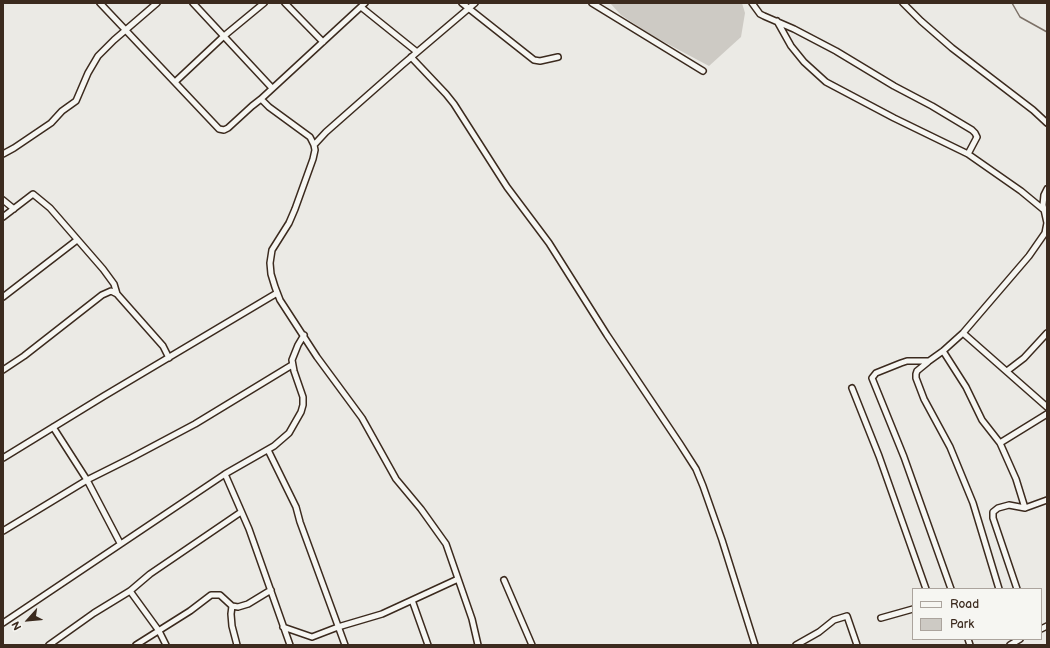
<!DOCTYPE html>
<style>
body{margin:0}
#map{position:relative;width:1050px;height:648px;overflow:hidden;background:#ebeae5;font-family:"Balsamiq Sans",sans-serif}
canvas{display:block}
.frame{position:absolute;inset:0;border:4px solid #3b2a1e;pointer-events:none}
.legend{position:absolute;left:912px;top:588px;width:130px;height:52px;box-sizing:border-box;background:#f6f6f2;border:1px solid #aba49d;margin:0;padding:5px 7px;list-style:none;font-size:12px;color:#3b2a1e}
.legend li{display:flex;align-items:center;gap:8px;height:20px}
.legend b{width:20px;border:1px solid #aba49d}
.north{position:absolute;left:8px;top:600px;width:40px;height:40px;-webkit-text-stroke:3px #f6f6f2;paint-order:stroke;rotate:243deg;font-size:11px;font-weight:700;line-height:16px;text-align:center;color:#3b2a1e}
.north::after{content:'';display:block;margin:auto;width:14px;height:18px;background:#3b2a1e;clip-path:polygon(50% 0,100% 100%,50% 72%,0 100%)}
</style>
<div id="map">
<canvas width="1050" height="648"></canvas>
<div class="frame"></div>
<ul class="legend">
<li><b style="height:5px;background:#f6f6f2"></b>Road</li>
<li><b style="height:11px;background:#cdcac4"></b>Park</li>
</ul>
<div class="north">N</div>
</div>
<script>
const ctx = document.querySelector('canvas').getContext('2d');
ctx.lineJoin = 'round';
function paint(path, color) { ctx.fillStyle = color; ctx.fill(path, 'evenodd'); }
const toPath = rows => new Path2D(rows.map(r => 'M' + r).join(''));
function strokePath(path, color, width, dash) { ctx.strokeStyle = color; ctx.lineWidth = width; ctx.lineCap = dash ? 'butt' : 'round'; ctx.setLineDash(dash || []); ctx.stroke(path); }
paint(toPath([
 [610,3,742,3,745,13,741,37,709,66,651,35,621,15]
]), '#cdcac4');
strokePath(toPath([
 [1012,3,1020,17,1047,32]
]), '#7c7167', 1.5);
const street = toPath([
 [100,3,219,129,224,130,228,128,252,106,261,99],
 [193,3,272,88],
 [285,3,323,42],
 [365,3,261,99,269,107,310,137,314,145,315,150,313,159,295,209,289,223,272,250,270,263,271,274,275,287,280,300,317,357,362,418,396,479,421,509,446,544,472,619,478,645],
 [462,3,534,60,540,61,558,57],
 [592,3,703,71],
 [752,3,760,14,764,16,794,29,836,51,894,86,932,106,972,130,975,133,977,137,968,154],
 [903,3,921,21,952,48,1033,110,1047,123],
 [361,7,417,52],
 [777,21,791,46,804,62,826,82,894,118,968,154,1021,191,1044,210],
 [411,57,446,94,454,104,507,187,549,243,607,335,680,444,696,469,703,486,722,540,755,645],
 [175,82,224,36,264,3],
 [314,145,326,132,402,65,475,3],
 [3,154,14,148,51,123,62,111,76,101,88,73,98,56,114,40,157,3],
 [3,200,14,209],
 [3,217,33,194,50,208,103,269,114,284,117,294],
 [3,297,77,240],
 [963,333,1047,407],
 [943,351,966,387,982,420,1000,443,1047,414],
 [928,362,917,371,916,374,916,378,924,399,950,447,973,503,999,589],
 [3,370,24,356,102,295,111,291,117,294,163,346,169,358],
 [1007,371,1024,358,1047,333],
 [852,388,879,456,926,589],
 [53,427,87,480,120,543],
 [1000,443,1016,479,1025,508],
 [268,450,296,507,300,522,345,645],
 [3,458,104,396,277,293],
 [225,474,249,529,290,645],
 [3,531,87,480,131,458,195,424,292,365],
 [504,580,532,645],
 [951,589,904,457,872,378,876,373,901,363,907,361,929,361,943,351,963,333,1029,256,1045,233,1047,223,1043,205,1044,195,1047,189],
 [1017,589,993,518,993,512,998,508,1009,505,1025,508,1047,500],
 [130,591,159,631,166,645],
 [412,600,428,645],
 [232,606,231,614,232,626,237,645],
 [881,618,913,609],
 [3,623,225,474,274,446,289,433,301,412,303,405,303,397,294,371,292,360,298,345,304,335],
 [283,627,312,637,338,627,382,614,458,579],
 [1041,629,1047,626],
 [968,639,970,645],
 [49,645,94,613,130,591,150,574,241,512],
 [136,645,190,611,211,595,220,595,232,606,238,607,248,604,271,590],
 [796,645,819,632,834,620,847,616,857,645],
 [1010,645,1020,639]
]);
strokePath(street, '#3b2a1e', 8);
strokePath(street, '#f6f6f2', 5);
</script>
